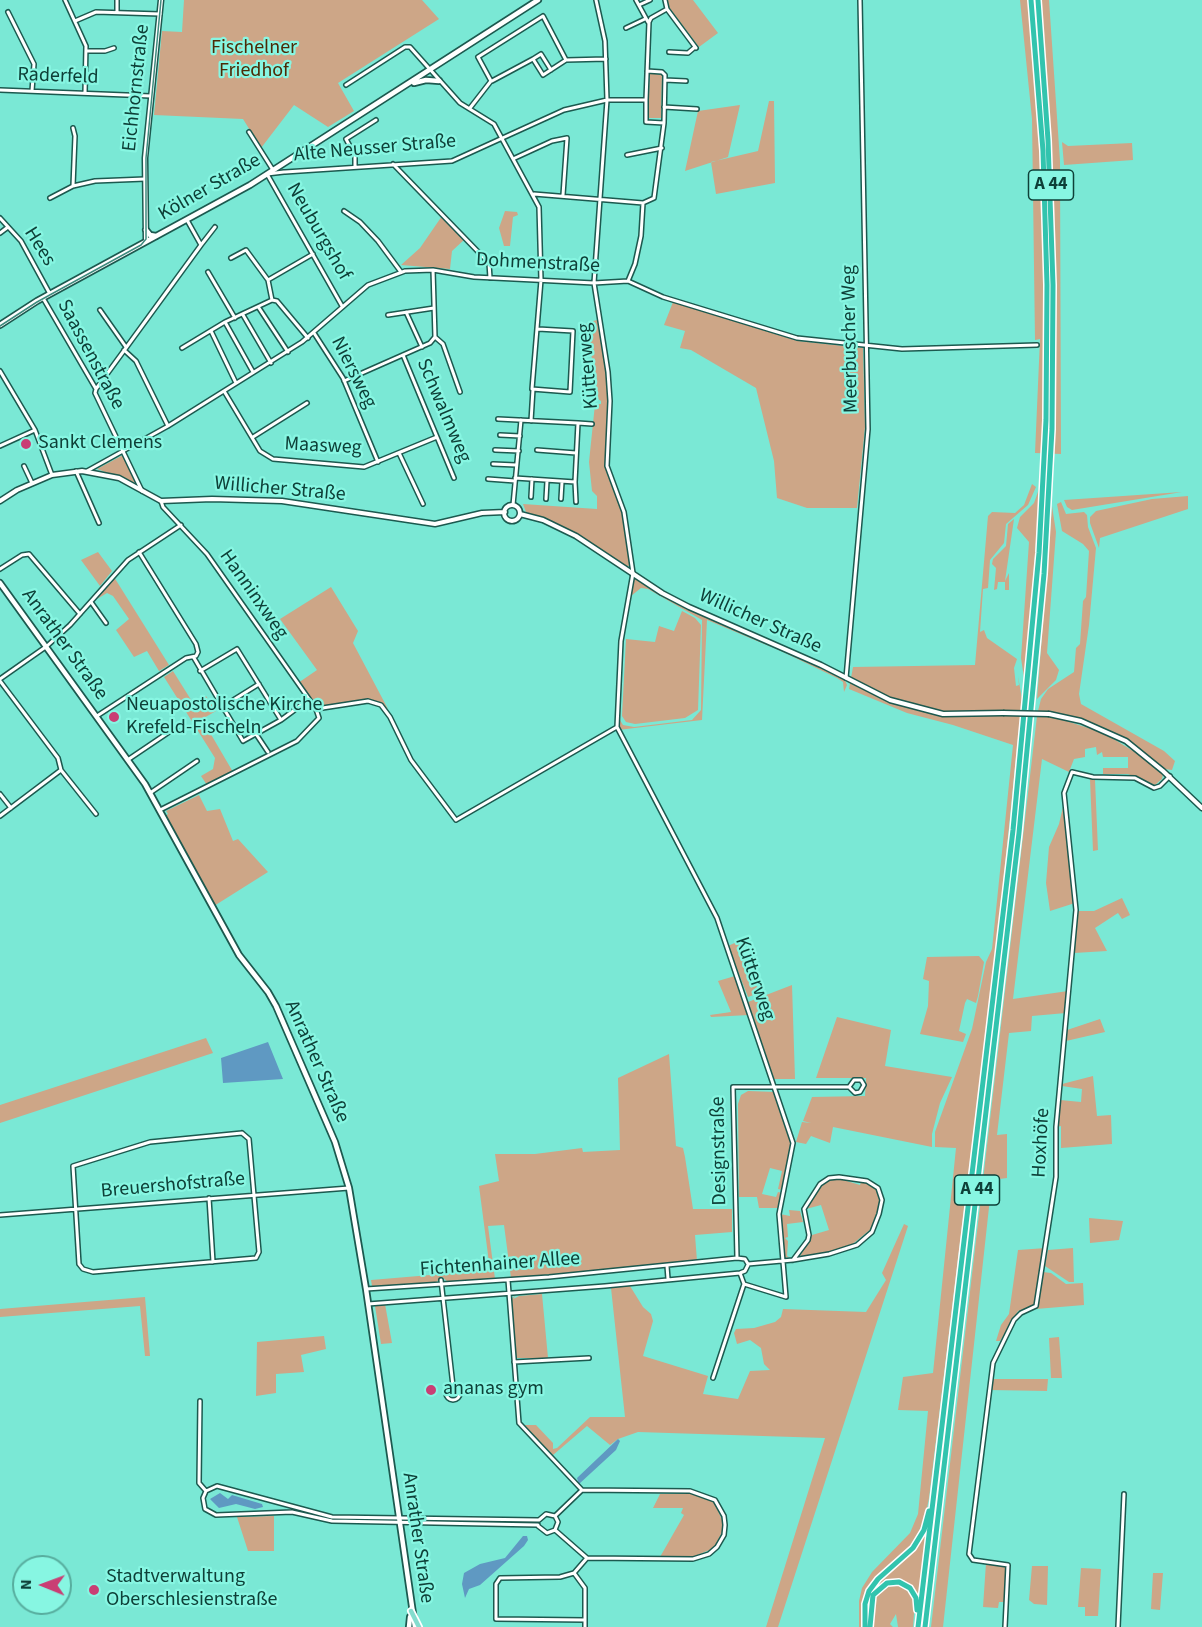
<!DOCTYPE html>
<meta charset="utf-8">
<style>
body{margin:0}
#map{position:relative;width:1202px;height:1627px;overflow:hidden;background:#7ae8d5;font-family:"Source Sans 3",sans-serif}
canvas{display:block}
.north{position:absolute;left:12px;top:1555px;width:60px;height:60px;box-sizing:border-box;background:#87f6e2;border:2px solid #57ad9e;border-radius:50%;rotate:271deg;font-size:16px;font-weight:700;line-height:24px;text-align:center;color:#0e4038}
.north::after{content:'';display:block;margin:auto;width:21px;height:27px;background:#c93e74;clip-path:polygon(50% 0,100% 100%,50% 72%,0 100%)}
</style>
<div id="map">
<canvas width="1202" height="1627"></canvas>
<div class="north">N</div>
</div>
<script>
const ctx = document.querySelector('canvas').getContext('2d');
ctx.lineJoin = 'round';
function paint(path, color) { ctx.fillStyle = color; ctx.fill(path, 'evenodd'); }
const toPath = rows => new Path2D(rows.map(r => 'M' + r).join(''));
function strokePath(path, color, width, dash) { ctx.strokeStyle = color; ctx.lineWidth = width; ctx.lineCap = dash ? 'butt' : 'round'; ctx.setLineDash(dash || []); ctx.stroke(path); }
function write(font, color, halo, rows, align = 'center') {
  ctx.font = font + ' "Source Sans 3",sans-serif'; ctx.lineWidth = 4.5; ctx.setLineDash([]); ctx.textBaseline = 'middle'; ctx.strokeStyle = halo; ctx.fillStyle = color; for (const [text, x, y, turn = 0] of rows) {
    ctx.save(); ctx.translate(x, y); ctx.rotate((+turn || 0) * Math.PI / 180); ctx.textAlign = isNaN(turn) ? turn : align; if (halo) ctx.strokeText(text, 0, 0); ctx.fillText(text, 0, 0); ctx.restore();
  }
}
paint(toPath([
 [184,0,422,0,439,19,338,83,354,111,328,127,294,105,261,148,243,119,154,115,162,31,182,32],
 [668,0,693,0,718,33,699,47,668,6],
 [1020,0,1049,0,1060,161,1061,454,1035,453,1040,339,1035,340,1032,119],
 [650,73,662,75,661,118,648,118],
 [769,101,774,101,775,183,716,194,711,162,758,151],
 [740,105,728,157,685,171,698,111],
 [1062,142,1068,146,1132,143,1133,160,1064,165],
 [505,211,517,212,518,215,513,217,510,246,504,246,499,228],
 [442,216,465,239,452,251,450,269,401,265,420,248],
 [673,302,798,341,863,348,865,427,857,508,807,508,777,498,774,461,756,388,691,350,680,348,685,331,664,325],
 [600,319,609,398,605,458,607,474,622,508,631,564,627,567,577,534,526,512,523,504,597,509,597,496,592,491,589,462,595,404,601,404,601,401,595,397,597,380,584,324],
 [125,454,138,484,97,469],
 [1032,484,1036,487,1028,505,1006,524,1004,543,990,560,988,588,983,589,980,632,984,630,987,638,1017,659,1014,668,1016,686,1019,685,1018,676,1022,699,1001,905,929,1498,925,1518,913,1544,878,1576,867,1591,862,1611,862,1627,859,1627,859,1601,862,1588,872,1572,910,1533,918,1514,928,1411,898,1410,903,1377,933,1373,956,1148,935,1147,935,1132,972,1029,986,962,992,949,1013,745,953,725,907,713,849,689,853,667,975,665,988,516,992,512,1015,513,1024,505],
 [1039,489,1040,490,1025,685,1021,658,1029,542,1017,528,1020,517,1034,503],
 [1182,492,1072,510,1067,507,1064,500],
 [1188,496,1188,509,1100,538,1099,548,1090,523,1090,517,1096,511,1152,499],
 [1061,502,1066,514,1084,512,1087,515,1088,527,1096,548,1089,625,1079,694,1081,704,1164,751,1175,761,1172,770,1164,769,1141,750,1107,729,1089,722,1038,711,1041,699,1048,689,1074,672,1076,648,1080,644,1083,601,1086,597,1089,551,1083,544,1062,531,1057,504],
 [1052,506,1056,532,1047,653,1059,670,1056,680,1037,699],
 [1014,519,1005,581,1009,573,1009,590,1005,590,1005,582,998,582,997,589,994,590,996,568,992,564,993,559,1006,546,1008,524],
 [98,552,112,571,100,586,81,560],
 [114,577,169,665,159,671,147,651,134,657,116,630,129,619,113,596,107,593,97,599],
 [636,577,689,609,844,678,847,685,844,692,843,682,837,678,781,651,707,620,702,720,618,730,622,641,633,579],
 [641,588,648,589,702,620,701,710,692,720,634,727,623,725,620,720,623,642,631,596],
 [331,587,358,631,353,643,388,709,381,703,369,700,316,707,298,683,317,670,280,619],
 [682,611,695,618,701,625,698,710,685,718,635,724,626,722,622,716,626,639,655,642,659,626,674,631],
 [173,671,193,703,206,696,216,711,202,719,233,772,207,785,201,776,213,769,215,758,164,677],
 [1037,716,1054,717,1104,733,1146,759,1163,774,1162,779,1155,785,1128,774,1103,774,1103,768,1128,768,1128,757,1103,757,1102,752,1097,755,1096,747,1085,749,1085,757,1074,759,1069,772,1042,759,1013,999,1068,991,1066,1013,1032,1016,1031,1031,1009,1033,997,1135,1007,1134,1007,1178,992,1180,943,1627,931,1627],
 [1090,779,1095,780,1098,850,1093,851],
 [199,795,207,811,220,809,233,841,238,839,268,872,214,906,165,816,168,814,166,811],
 [1063,807,1075,903,1068,989,1075,903,1050,911,1046,883,1049,847,1059,824],
 [1122,898,1130,915,1122,919,1118,913,1095,928,1107,951,1074,953,1078,911,1094,911],
 [741,940,759,993,748,997,728,946],
 [725,948,727,949,749,1015,711,1017,710,1015,731,1012,718,981,735,976],
 [979,956,984,962,978,996,976,1003,967,999,965,1003,959,1031,966,1034,963,1042,920,1034,928,1006,929,981,923,979,927,957],
 [792,985,795,1079,774,1079,748,1002],
 [837,1017,891,1030,885,1066,952,1077,940,1103,932,1134,932,1147,833,1127,830,1143,811,1136,806,1144,796,1142,802,1122,811,1123,803,1121,812,1097,865,1096,866,1078,816,1078],
 [1100,1019,1105,1032,1066,1041,1067,1030],
 [206,1038,213,1053,0,1123,0,1105],
 [669,1054,676,1146,683,1148,685,1157,693,1209,732,1209,732,1232,695,1235,697,1261,511,1278,504,1225,488,1226,495,1279,448,1282,442,1277,434,1284,372,1286,371,1280,490,1270,479,1186,499,1181,495,1154,535,1154,582,1148,583,1152,620,1150,618,1078],
 [1093,1076,1097,1116,1111,1115,1112,1144,1061,1148,1061,1126,1057,1127,1060,1100,1081,1102,1082,1089,1062,1086,1062,1084],
 [748,1091,776,1092,792,1142,782,1190,778,1189,782,1171,770,1168,762,1194,776,1197,778,1192,782,1193,778,1208,759,1208,757,1197,739,1197,738,1104,741,1095],
 [837,1178,860,1185,861,1182,866,1183,876,1189,880,1203,871,1229,849,1247,799,1258,812,1235,829,1230,821,1205,806,1209,809,1200,823,1183],
 [789,1210,800,1211,803,1222,787,1224,788,1237,785,1238,788,1241,787,1256,789,1257,784,1258,780,1214,790,1216],
 [1089,1218,1123,1221,1119,1240,1090,1243],
 [904,1224,908,1226,778,1627,766,1627,825,1438,638,1432,618,1439,610,1445,587,1426,553,1455,524,1425,536,1425,553,1443,553,1449,557,1448,590,1417,625,1417,611,1288,630,1286,643,1307,651,1314,653,1321,643,1356,708,1376,703,1394,738,1399,750,1371,770,1370,764,1364,761,1348,750,1340,737,1344,734,1333,736,1329,754,1328,775,1322,781,1317,783,1309,866,1312,886,1280,882,1273],
 [1046,1248,1034,1306,1018,1311,1000,1341,996,1341,1001,1325,1009,1314,1018,1250],
 [1073,1248,1074,1282,1069,1282,1045,1266,1048,1250],
 [1043,1272,1051,1273,1066,1284,1083,1283,1084,1305,1036,1309],
 [542,1294,548,1358,515,1358,511,1299,516,1295,513,1299,519,1296],
 [145,1297,150,1356,145,1356,140,1306,0,1317,0,1309],
 [385,1304,392,1343,381,1344,375,1306],
 [324,1336,326,1349,301,1355,304,1372,276,1374,276,1393,256,1396,257,1342],
 [1059,1337,1062,1378,1051,1378,1049,1338],
 [992,1379,1048,1379,1047,1391,990,1390],
 [660,1494,694,1494,714,1502,723,1522,722,1532,714,1548,693,1557,660,1557,684,1515,681,1513,683,1508,653,1508],
 [274,1516,274,1551,248,1551,237,1517],
 [927,1528,918,1598,909,1585,886,1582,879,1586,870,1603,868,1627,868,1604,872,1590,887,1573,909,1555],
 [986,1563,1007,1566,1005,1602,999,1602,998,1608,983,1607],
 [1032,1566,1048,1566,1047,1605,1034,1604,1029,1600],
 [1081,1568,1101,1569,1098,1616,1085,1616,1085,1607,1078,1607],
 [1153,1573,1163,1573,1160,1610,1151,1609],
 [890,1585,903,1586,915,1600,913,1627,898,1627,896,1614,890,1624,893,1627,872,1627,872,1606,876,1595]
]), '#cda687');
paint(toPath([
 [268,1042,283,1079,223,1083,221,1058],
 [618,1439,620,1441,616,1450,579,1484,577,1478],
 [220,1493,228,1499,232,1495,262,1504,263,1507,255,1509,236,1504,219,1508,210,1499],
 [523,1536,527,1536,528,1540,524,1546,480,1585,469,1589,465,1598,462,1584,464,1573,480,1564,505,1558]
]), '#5f99c2');
const minor = toPath([
 [65,0,86,46,85,93],
 [596,0,605,41,607,100,594,283,608,372,610,401,607,466,624,512,633,573,621,641,617,727,717,918,793,1143,779,1214,786,1297,744,1284],
 [636,0,648,22],
 [665,0,667,9,696,48],
 [639,5,650,0],
 [8,12,34,64,32,91],
 [117,12,117,0],
 [75,21,96,12,160,14],
 [626,28,645,19],
 [86,51,105,51,114,48],
 [669,52,688,53,695,47],
 [533,59,541,54,551,70],
 [647,71,662,72,665,75,664,123,646,122,646,100,649,22,651,18,667,9],
 [665,80,686,81],
 [492,81,533,59,543,75,566,60],
 [346,85,405,47,410,47,460,103,494,124,539,207,541,280,532,389,570,392,573,331,538,329],
 [0,90,151,96],
 [664,107,697,109],
 [470,108,491,81,478,57,543,16,566,60,606,59],
 [73,128,75,136,73,186],
 [249,132,273,170],
 [627,155,662,148],
 [515,158,552,141,567,138,563,195],
 [393,164,489,263,490,278],
 [355,166,355,156,346,139,376,120],
 [284,172,267,174,342,306],
 [285,172,452,161,564,110,607,100,646,100],
 [534,194,643,203,654,198,664,123],
 [50,198,73,186,95,181,145,179],
 [344,211,360,222,378,241,401,272],
 [0,218,21,241,50,294],
 [0,233,8,227],
 [201,245,215,227],
 [231,258,246,250,268,280],
 [208,272,235,318],
 [628,281,635,264,641,236,643,203],
 [43,298,96,389,95,393,142,491],
 [272,300,277,301,308,338],
 [259,308,288,352],
 [100,310,126,347],
 [406,312,422,347],
 [243,315,271,363],
 [388,315,434,308],
 [225,322,253,372],
 [211,331,236,383],
 [314,333,343,378,378,462],
 [435,337,443,344,460,392],
 [182,348,225,322,272,300,268,280,313,254],
 [124,350,136,361,168,426],
 [403,355,454,478],
 [0,371,35,430,52,475],
 [344,381,430,343,435,337,433,270],
 [96,389,201,245,187,220],
 [224,391,260,451,273,459,364,467,437,437],
 [498,419,578,423,575,482,515,478],
 [531,421,533,389],
 [578,423,592,424],
 [500,435,520,436],
 [253,437,307,403],
 [0,446,35,430],
 [495,450,519,451],
 [537,450,576,453],
 [399,453,423,504],
 [493,464,516,465],
 [24,466,32,483],
 [76,471,99,523],
 [87,471,168,426,302,342,368,285,405,271,433,270,474,277,594,283,628,281,663,297,797,338,902,349,1037,345],
 [488,479,515,481],
 [575,482,576,502],
 [531,497,532,479],
 [546,499,547,481],
 [561,499,562,482],
 [513,505,521,420],
 [0,569,22,555,29,554,80,614],
 [91,602,106,623],
 [194,658,243,741,281,720,308,700],
 [200,671,237,649,281,720],
 [846,678,868,429,860,0],
 [0,679,47,646,70,625,128,560,181,525],
 [0,681,58,758,61,770,96,814],
 [222,707,259,684],
 [316,709,368,701,381,705,390,717,411,760,456,820,617,727],
 [97,716,186,658,196,656,198,652,196,644,139,552],
 [256,734,268,752],
 [129,759,172,730,177,730],
 [150,793,197,761],
 [0,794,11,808],
 [160,810,297,741,319,718,316,709,207,554,163,507,161,501],
 [0,816,61,770],
 [242,1133,249,1139,259,1252,256,1258,93,1272,83,1269,79,1264,73,1166,150,1142,242,1133],
 [209,1198,213,1262],
 [0,1215,349,1188],
 [737,1258,733,1087,849,1087,855,1093,860,1092,864,1085,861,1080,854,1080,849,1087],
 [748,1264,793,1260,829,1254,857,1245,872,1232,879,1214,882,1200,878,1188,867,1181,839,1177,829,1178,820,1184,804,1209,809,1235,808,1240,793,1260],
 [667,1266,668,1279],
 [441,1280,453,1386],
 [508,1280,519,1423,582,1490],
 [366,1289,549,1277,737,1258,745,1259,748,1264],
 [368,1304,605,1286,740,1273,745,1271,748,1265],
 [514,1362,589,1358],
 [713,1378,744,1284,740,1273],
 '446 1393a7 7 0 1 1 14 0a7 7 0 1 1-14 0Z',
 [200,1401,199,1483,206,1491],
 [555,1516,582,1490,690,1491,715,1500,724,1516,725,1525,724,1535,717,1547,709,1554,693,1559,587,1558,555,1530],
 [555,1516,558,1522,555,1530],
 [539,1520,546,1514,555,1516],
 [538,1525,332,1521,292,1512,216,1515,205,1509,203,1498,206,1491,217,1486,332,1517,538,1520],
 [538,1526,547,1533,555,1530],
 [574,1573,560,1577,500,1578,496,1584,496,1619,585,1620,585,1588,574,1573,587,1558],
 [585,1620,585,1627],
 [1005,1627,1008,1565,973,1560,969,1554,993,1363,1014,1320,1021,1313,1036,1306,1056,1177,1056,1127,1076,910,1064,793,1072,772,1093,777,1135,778,1154,788,1160,786,1170,776],
 [1118,1627,1124,1494]
]);
const tertiary = toPath([
 [146,241,145,158,161,0],
 [0,501,17,490,52,475,82,471,119,478,161,501,212,499,282,501,435,524,482,513,505,512],
 '504 513a8 8 0 1 1 16 0a8 8 0 1 1-16 0Z',
 [520,514,543,520,576,536,662,593,689,607,821,665,890,700,943,714,1003,713],
 [1049,714,1081,721,1126,741,1163,771,1202,808]
]);
const secondary = toPath([
 [414,83,426,80,439,81],
 [146,230,150,235,156,236],
 [0,325,37,301,250,185,538,0],
 [0,583,145,784,239,955,268,992,276,1006,335,1142,349,1188,366,1289,415,1627],
 [409,1627,410,1617]
]);
const primary = toPath([
 [411,1611,419,1627]
]);
const motorway = toPath([
 [865,1627,865,1604,869,1591,878,1579,913,1548,924,1530,929,1511],
 [870,1627,873,1595,887,1583,899,1582,910,1588,916,1598,917,1610],
 [918,1627,1013,830,1039,553,1046,420,1047,285,1043,151,1031,0],
 [925,1627,1019,833,1044,574,1052,429,1053,285,1048,140,1038,0]
]);
strokePath(minor, '#1c594f', 6);
strokePath(tertiary, '#1c594f', 7);
strokePath(secondary, '#1c594f', 8);
strokePath(primary, '#fff', 8);
strokePath(motorway, '#fff', 8);
strokePath(minor, '#fff', 3);
strokePath(tertiary, '#fff', 4);
strokePath(secondary, '#fff', 4.5);
strokePath(primary, '#84dcce', 4.5);
strokePath(motorway, '#32c4ae', 5);
strokePath(toPath([
 [0,326,37,302,141,245,146,239,146,158,161,0]
]), '#3e8b7e', 1.5);
const tertiaryBridge = toPath([
 [1003,713,1049,714]
]);
strokePath(tertiaryBridge, '#1c594f', 7, []);
strokePath(tertiaryBridge, '#fff', 4);
for (const [x, y, r, color] of [
 [26,444,6,"#c93e74"],
 [114,717,6,"#c93e74"],
 [431,1390,6,"#c93e74"],
 [94,1590,6,"#c93e74"]
]) { const dot = new Path2D(); dot.arc(x, y, r, 0, 2 * Math.PI); ctx.fillStyle = color; ctx.fill(dot); strokePath(dot, '#87f6e2', 2); }
for (const [x, y, w] of [
 [1051,185,45],
 [977,1190,45]
]) { const box = new Path2D(); box.roundRect(x - w / 2, y - 15, w, 30, 4.5); ctx.fillStyle = '#87f6e2'; ctx.fill(box); strokePath(box, '#0e4038', 1.5); }
write('bold 18px', '#0e4038', null, [
 ["A 44",1051,185],
 ["A 44",977,1190]
]);
write('20px', '#4d2a06', '#87f6e2', [
 ["Fischelner",254,49],
 ["Friedhof",254,72]
]);
write('20px', '#0e4038', '#87f6e2', [
 ["Raderfeld",58,77,2],
 ["Eichhornstraße",137,88,-84],
 ["Alte Neusser Straße",375,149,-5],
 ["Kölner Straße",210,188,-30],
 ["Neuburgshof",318,232,60],
 ["Hees",39,247,58],
 ["Dohmenstraße",538,264,3],
 ["Meerbuscher Weg",851,339,-91],
 ["Saassenstraße",90,355,62],
 ["Kütterweg",589,366,-95],
 ["Niersweg",353,373,63],
 ["Schwalmweg",443,411,67],
 ["Maasweg",323,447,3],
 ["Willicher Straße",280,490,5],
 ["Hanninxweg",253,595,55],
 ["Willicher Straße",760,622,24],
 ["Anrather Straße",64,645,54],
 ["Kütterweg",754,979,71],
 ["Anrather Straße",316,1062,66],
 ["Hoxhöfe",1042,1143,-87],
 ["Designstraße",720,1151,-91],
 ["Breuershofstraße",173,1186,-5],
 ["Fichtenhainer Allee",500,1265,-4],
 ["Anrather Straße",417,1538,82]
]);
write('20px', '#0e4038', '#87f6e2', [
 ["Sankt Clemens",38,444],
 ["Neuapostolische Kirche",126,706],
 ["Krefeld-Fischeln",126,729],
 ["ananas gym",443,1390],
 ["Stadtverwaltung",106,1578],
 ["Oberschlesienstraße",106,1601]
], 'left');
</script>
